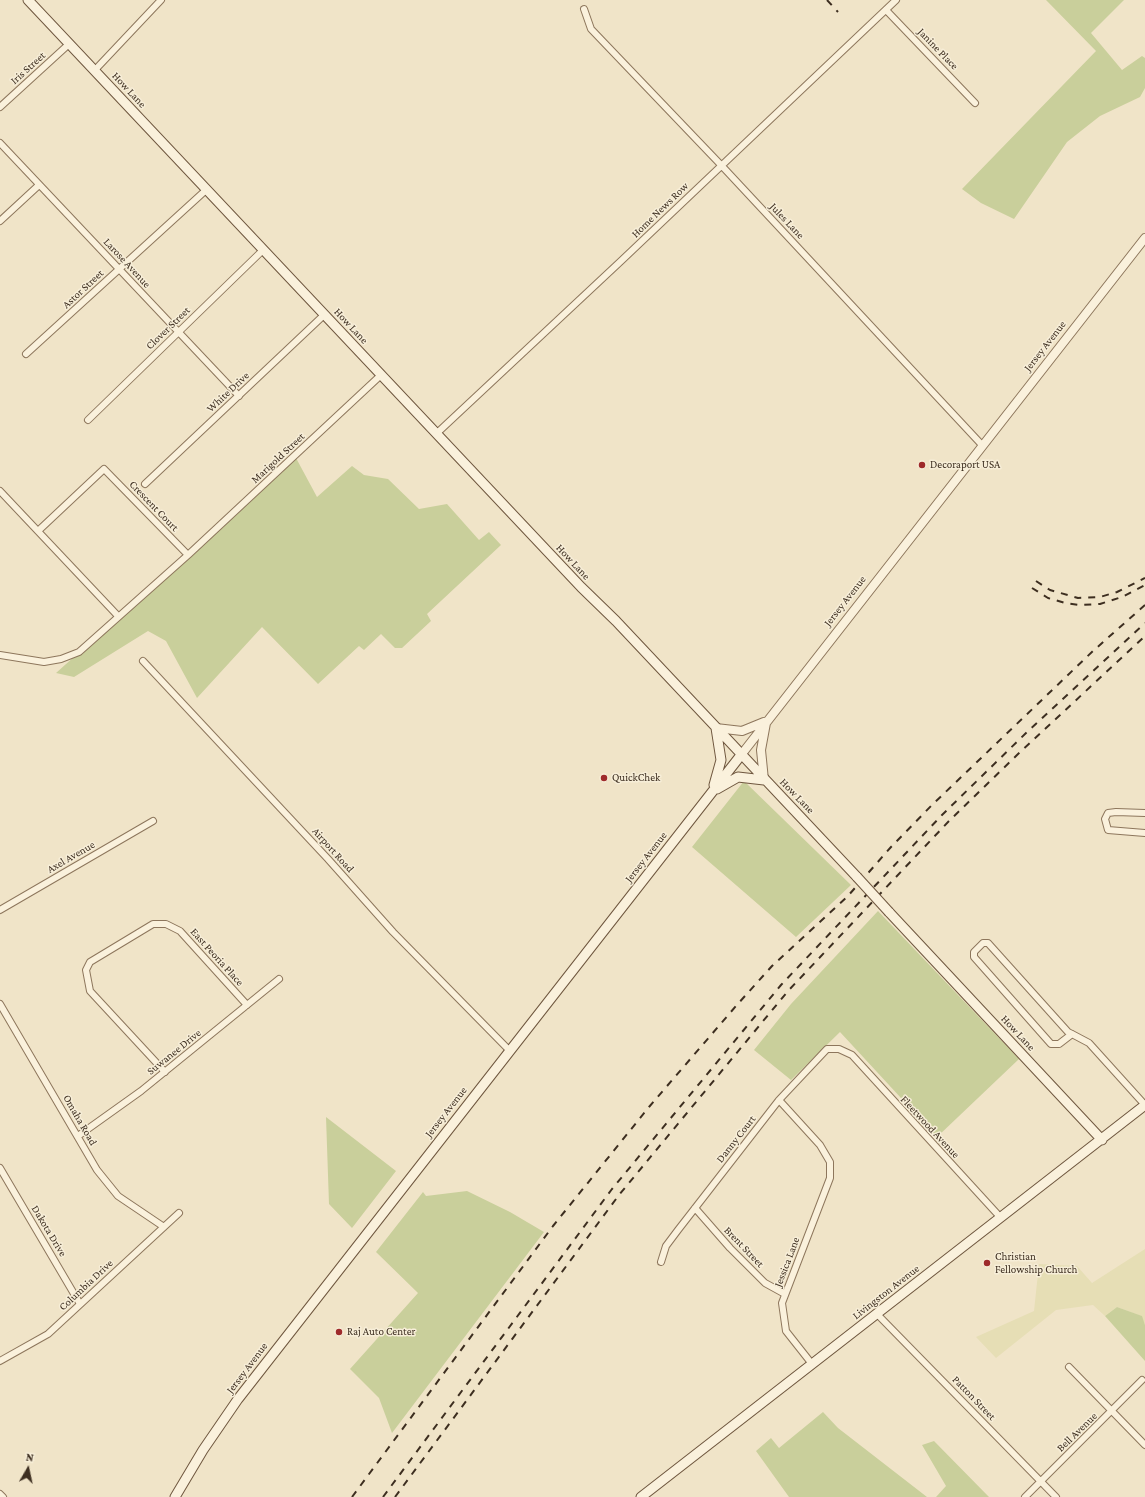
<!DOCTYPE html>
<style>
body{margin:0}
#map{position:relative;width:1145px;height:1497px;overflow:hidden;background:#f0e4c8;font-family:"Crimson Pro",serif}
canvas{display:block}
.north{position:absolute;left:8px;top:1449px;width:40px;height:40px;-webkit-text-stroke:3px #f7eed8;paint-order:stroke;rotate:9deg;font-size:11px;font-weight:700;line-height:16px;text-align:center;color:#3d2e20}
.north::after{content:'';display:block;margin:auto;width:14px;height:18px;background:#3d2e20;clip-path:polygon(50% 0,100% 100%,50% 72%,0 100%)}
</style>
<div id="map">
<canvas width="1145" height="1497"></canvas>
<div class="north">N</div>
</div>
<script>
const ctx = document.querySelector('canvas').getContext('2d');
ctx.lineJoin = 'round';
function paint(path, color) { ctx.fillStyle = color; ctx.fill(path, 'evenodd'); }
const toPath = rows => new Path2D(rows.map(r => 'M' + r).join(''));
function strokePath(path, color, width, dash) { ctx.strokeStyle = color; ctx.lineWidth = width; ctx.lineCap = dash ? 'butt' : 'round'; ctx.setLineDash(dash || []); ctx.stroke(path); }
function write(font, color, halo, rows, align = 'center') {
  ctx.font = font + ' "Crimson Pro",serif'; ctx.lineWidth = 3; ctx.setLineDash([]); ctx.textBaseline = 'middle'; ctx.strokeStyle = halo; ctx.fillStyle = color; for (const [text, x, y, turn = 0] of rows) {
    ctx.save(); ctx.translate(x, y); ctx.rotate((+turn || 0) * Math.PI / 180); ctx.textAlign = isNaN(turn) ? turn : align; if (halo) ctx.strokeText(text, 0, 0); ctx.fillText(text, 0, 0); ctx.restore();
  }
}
paint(toPath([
 [1145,1249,1145,1325,1141,1316,1117,1307,1105,1316,1093,1305,1056,1310,996,1358,976,1337,1034,1311,1039,1264,1077,1266,1092,1283]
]), '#e6deb5');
paint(toPath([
 [1046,0,1124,0,1091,33,1122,70,1142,56,1145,58,1145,88,1140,97,1100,116,1067,142,1014,219,981,203,962,189,1096,51],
 [296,458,317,497,352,466,364,475,388,479,419,509,447,504,479,540,489,532,501,545,427,614,431,621,402,648,395,648,381,634,364,650,359,646,318,684,262,627,197,698,166,641,148,631,74,677,56,673],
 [744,781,851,885,796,937,692,847],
 [878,911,1019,1059,937,1137,840,1032,791,1080,754,1050,791,1004],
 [326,1117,396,1171,352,1228,329,1204],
 [467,1191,510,1212,544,1232,392,1433,379,1398,350,1369,418,1293,376,1252,423,1192,426,1196],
 [1117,1307,1142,1316,1145,1325,1145,1361,1105,1316],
 [823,1412,838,1428,927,1497,789,1497,756,1451,771,1438,779,1448],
 [934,1441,989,1497,936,1497,946,1486,922,1445]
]), '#c9cf9b');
const minor = toPath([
 [584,9,591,29,721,165,982,445],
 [886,10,975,103],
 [94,71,161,0],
 [0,107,69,44],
 [0,143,239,396],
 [0,221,39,185],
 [26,354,206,190],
 [88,420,263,250],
 [436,434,621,261,896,0],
 [145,484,324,315],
 [0,491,118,616],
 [38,531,104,469,188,555],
 [0,655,44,662,61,659,79,652,188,555,381,375],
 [143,661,328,859,393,932,509,1050],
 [1145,813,1116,812,1108,813,1105,819,1108,830,1145,833],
 [0,910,153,821],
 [0,1004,97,1170,118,1196,164,1227],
 [1072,1034,1059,1044,1051,1044,974,957,974,952,983,943,988,943,1068,1032,1072,1034,1089,1043,1145,1105],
 [165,1072,90,991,86,970,90,962,153,924,166,924,180,931,247,1005],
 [779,1100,820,1145,830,1162,830,1178,782,1303,786,1331,812,1364],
 [78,1136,141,1091,279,979],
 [0,1168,80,1304],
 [695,1208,730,1248,765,1283,785,1294],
 [661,1262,666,1246,678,1230,779,1100,827,1049,839,1049,852,1055,1001,1218],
 [877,1314,1056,1497],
 [0,1361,48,1334,179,1213],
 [1069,1367,1145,1445],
 [0,1494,3,1497],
 [1025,1497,1142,1380]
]);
const tertiary = toPath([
 [716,728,742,731,764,722],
 [741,755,1145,238],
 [764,780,761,750,766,723]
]);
const secondary = toPath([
 [28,0,581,587,616,621,857,877],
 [714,785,721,760,716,728],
 [717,789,738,777,764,780],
 [889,912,1102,1140],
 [175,1497,203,1450,238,1399,741,755],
 [641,1497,1145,1105]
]);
strokePath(minor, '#8d765c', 8);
strokePath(tertiary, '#8d765c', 10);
strokePath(secondary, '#6f573f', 11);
strokePath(minor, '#faf1dc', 6);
strokePath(tertiary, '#faf1dc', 8);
strokePath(secondary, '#faf1dc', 9);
strokePath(toPath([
 [827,0,838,12],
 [1036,581,1050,590,1078,598,1100,597,1117,592,1145,578],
 [1032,588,1048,598,1065,603,1080,605,1100,604,1122,597,1145,585],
 [352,1497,553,1226,649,1107,736,1006,772,966,847,897,891,847,932,805,1093,651,1145,605],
 [383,1497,612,1189,781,985,942,815,1026,733,1145,623],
 [395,1497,619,1195,788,991,949,821,1017,755,1145,636]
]), '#3d2e20', 2, [7, 7]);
const secondaryBridge = toPath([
 [857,877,889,912]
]);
strokePath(secondaryBridge, '#6f573f', 11, []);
strokePath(secondaryBridge, '#faf1dc', 9);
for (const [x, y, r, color] of [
 [922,465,4,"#9e2a2b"],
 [604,778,4,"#9e2a2b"],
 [987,1263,4,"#9e2a2b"],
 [339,1332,4,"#9e2a2b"]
]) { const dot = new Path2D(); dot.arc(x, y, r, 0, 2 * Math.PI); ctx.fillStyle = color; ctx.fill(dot); strokePath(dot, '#f7eed8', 1.5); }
write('11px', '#3d2e20', '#f7eed8', [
 ["Janine Place",938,49,46],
 ["Iris Street",28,68,-42],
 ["How Lane",129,90,47],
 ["Home News Row",660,210,-44],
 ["Jules Lane",787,221,47],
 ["Larose Avenue",127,263,47],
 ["Astor Street",83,289,-43],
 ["How Lane",351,326,47],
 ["Clover Street",168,328,-44],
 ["Jersey Avenue",1045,346,-52],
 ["White Drive",228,392,-43],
 ["Marigold Street",278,458,-43],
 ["Crescent Court",154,506,46],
 ["How Lane",573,562,47],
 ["Jersey Avenue",845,601,-52],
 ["How Lane",797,796,46],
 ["Airport Road",333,850,48],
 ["Axel Avenue",71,857,-30],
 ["Jersey Avenue",646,857,-52],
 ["East Peoria Place",217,957,48],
 ["How Lane",1018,1033,47],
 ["Suwanee Drive",174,1052,-39],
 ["Jersey Avenue",446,1112,-52],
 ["Omaha Road",80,1120,60],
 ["Fleetwood Avenue",930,1127,47],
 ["Danny Court",736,1139,-52],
 ["Dakota Drive",49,1231,59],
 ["Brent Street",744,1247,46],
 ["Jessica Lane",787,1262,-69],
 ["Columbia Drive",86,1285,-43],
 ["Livingston Avenue",886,1292,-38],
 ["Jersey Avenue",247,1368,-53],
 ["Patton Street",974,1398,46],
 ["Bell Avenue",1077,1432,-44]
]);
write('11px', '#3d2e20', '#f7eed8', [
 ["Decoraport USA",930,465],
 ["QuickChek",612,778],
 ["Christian",995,1257],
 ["Fellowship Church",995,1270],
 ["Raj Auto Center",347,1332]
], 'left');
</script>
